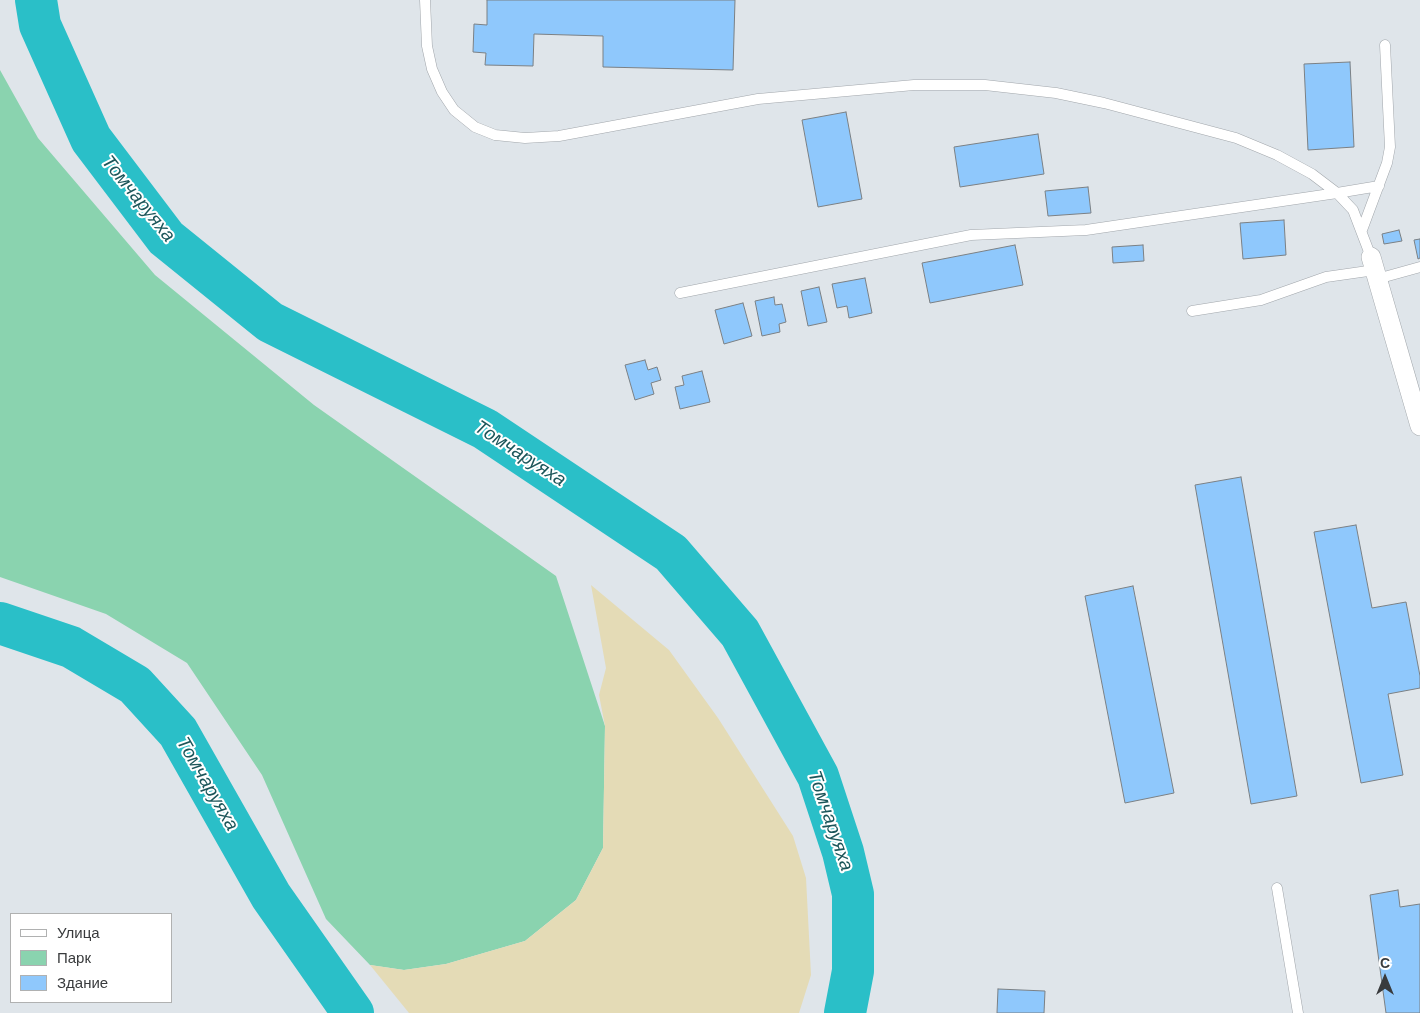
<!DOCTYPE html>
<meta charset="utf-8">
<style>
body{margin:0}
#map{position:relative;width:1420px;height:1013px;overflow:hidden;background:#dfe5ea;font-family:Arial,sans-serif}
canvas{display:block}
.legend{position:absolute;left:10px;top:913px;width:162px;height:90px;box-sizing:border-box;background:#fff;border:1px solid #b0b1b1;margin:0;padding:6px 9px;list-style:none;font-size:15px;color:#393b3d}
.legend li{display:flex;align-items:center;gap:10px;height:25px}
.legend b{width:25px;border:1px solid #b0b1b1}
.north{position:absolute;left:1360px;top:953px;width:50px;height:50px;-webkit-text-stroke:4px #fff;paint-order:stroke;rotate:0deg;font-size:14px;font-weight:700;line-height:20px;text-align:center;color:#393b3d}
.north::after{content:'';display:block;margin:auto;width:18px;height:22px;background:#393b3d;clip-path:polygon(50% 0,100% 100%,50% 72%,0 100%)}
</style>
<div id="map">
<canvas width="1420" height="1013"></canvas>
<ul class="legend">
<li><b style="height:6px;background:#fff"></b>Улица</li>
<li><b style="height:14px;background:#8ad3af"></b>Парк</li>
<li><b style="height:14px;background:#8fc8fc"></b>Здание</li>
</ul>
<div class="north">С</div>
</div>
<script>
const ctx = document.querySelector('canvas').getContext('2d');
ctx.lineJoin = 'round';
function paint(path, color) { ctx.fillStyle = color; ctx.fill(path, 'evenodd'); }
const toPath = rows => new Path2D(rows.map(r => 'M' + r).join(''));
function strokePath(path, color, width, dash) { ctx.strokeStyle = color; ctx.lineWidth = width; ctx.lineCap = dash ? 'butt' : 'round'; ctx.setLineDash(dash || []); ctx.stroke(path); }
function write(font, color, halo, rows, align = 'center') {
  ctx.font = font + ' Arial,sans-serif'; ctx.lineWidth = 4; ctx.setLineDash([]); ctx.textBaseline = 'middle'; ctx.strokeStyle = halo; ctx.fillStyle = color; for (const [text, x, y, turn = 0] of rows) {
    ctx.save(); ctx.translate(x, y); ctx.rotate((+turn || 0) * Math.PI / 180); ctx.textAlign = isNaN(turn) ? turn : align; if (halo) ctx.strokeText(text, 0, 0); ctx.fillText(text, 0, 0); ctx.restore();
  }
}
paint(toPath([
 [0,70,38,138,155,275,314,405,556,576,605,726,603,848,576,900,525,941,446,964,404,970,370,965,326,919,262,775,187,663,106,614,0,577]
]), '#8ad3af');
paint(toPath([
 [591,585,669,650,718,718,793,836,806,878,811,975,799,1013,409,1013,370,965,404,970,446,964,525,941,576,900,603,848,605,726,599,695,606,668]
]), '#e4dbb6');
strokePath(toPath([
 [36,0,40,25,91,139,166,238,270,322,485,429,671,553,740,633,818,776,843,852,853,894,853,971,845,1013],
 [0,623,71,647,135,685,178,732,271,896,353,1013]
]), '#2abfc8', 42);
const building = toPath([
 [487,0,735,0,733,70,603,67,603,36,534,34,533,66,485,65,486,53,473,52,474,24,487,25,487,0],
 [1350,62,1354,147,1308,150,1304,64,1350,62],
 [846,112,862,199,818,207,802,120,846,112],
 [1038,134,1044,174,960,187,954,147,1038,134],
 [1088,187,1091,213,1048,216,1045,191,1088,187],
 [1284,220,1286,255,1243,259,1240,223,1284,220],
 [1399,230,1402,241,1384,244,1382,234,1399,230],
 [1420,239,1420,258,1418,259,1414,240,1420,239],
 [1015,245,1023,285,930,303,922,263,1015,245],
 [1143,245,1144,261,1113,263,1112,247,1143,245],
 [865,278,872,313,849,318,847,306,837,308,832,284,865,278],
 [819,287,827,322,808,326,801,291,819,287],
 [774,297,775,305,782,304,786,322,779,324,780,332,762,336,755,301,774,297],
 [743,303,752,336,724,344,715,310,743,303],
 [645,360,648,370,657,367,661,380,651,383,654,394,635,400,625,365,645,360],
 [702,371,710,402,680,409,675,387,684,385,682,376,702,371],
 [1241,477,1297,796,1251,804,1195,485,1241,477],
 [1356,525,1372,608,1406,602,1420,676,1420,688,1388,694,1403,775,1361,783,1314,532,1356,525],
 [1133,586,1174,793,1125,803,1085,596,1133,586],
 [1398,890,1400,907,1420,904,1420,1013,1386,1013,1370,895,1398,890],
 [998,989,1045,991,1044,1013,997,1013,998,989]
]);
paint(building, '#8fc8fc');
strokePath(building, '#7b8084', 1);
const lane = toPath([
 [425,0,427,46,432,69,442,92,454,110,475,127,495,135,525,138,559,136,758,99,914,85,985,85,1056,93,1104,103,1236,138,1277,155,1312,174,1337,193,1379,186],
 [1362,230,1387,163,1390,147,1385,45],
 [1377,279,1420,267],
 [680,293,971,235,1086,230,1337,193,1353,210,1371,257],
 [1192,311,1261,300,1326,277,1375,270],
 [1277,888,1298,1013]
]);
const street = toPath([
 [1371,257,1420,426]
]);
strokePath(lane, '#a1a6ab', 11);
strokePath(street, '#a1a6ab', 20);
strokePath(lane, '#fff', 10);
strokePath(street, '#fff', 19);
write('italic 19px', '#1c565a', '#fff', [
 ["Томчаруяха",138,199,51],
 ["Томчаруяха",520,454,33],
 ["Томчаруяха",207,784,60],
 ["Томчаруяха",830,821,71]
]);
</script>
